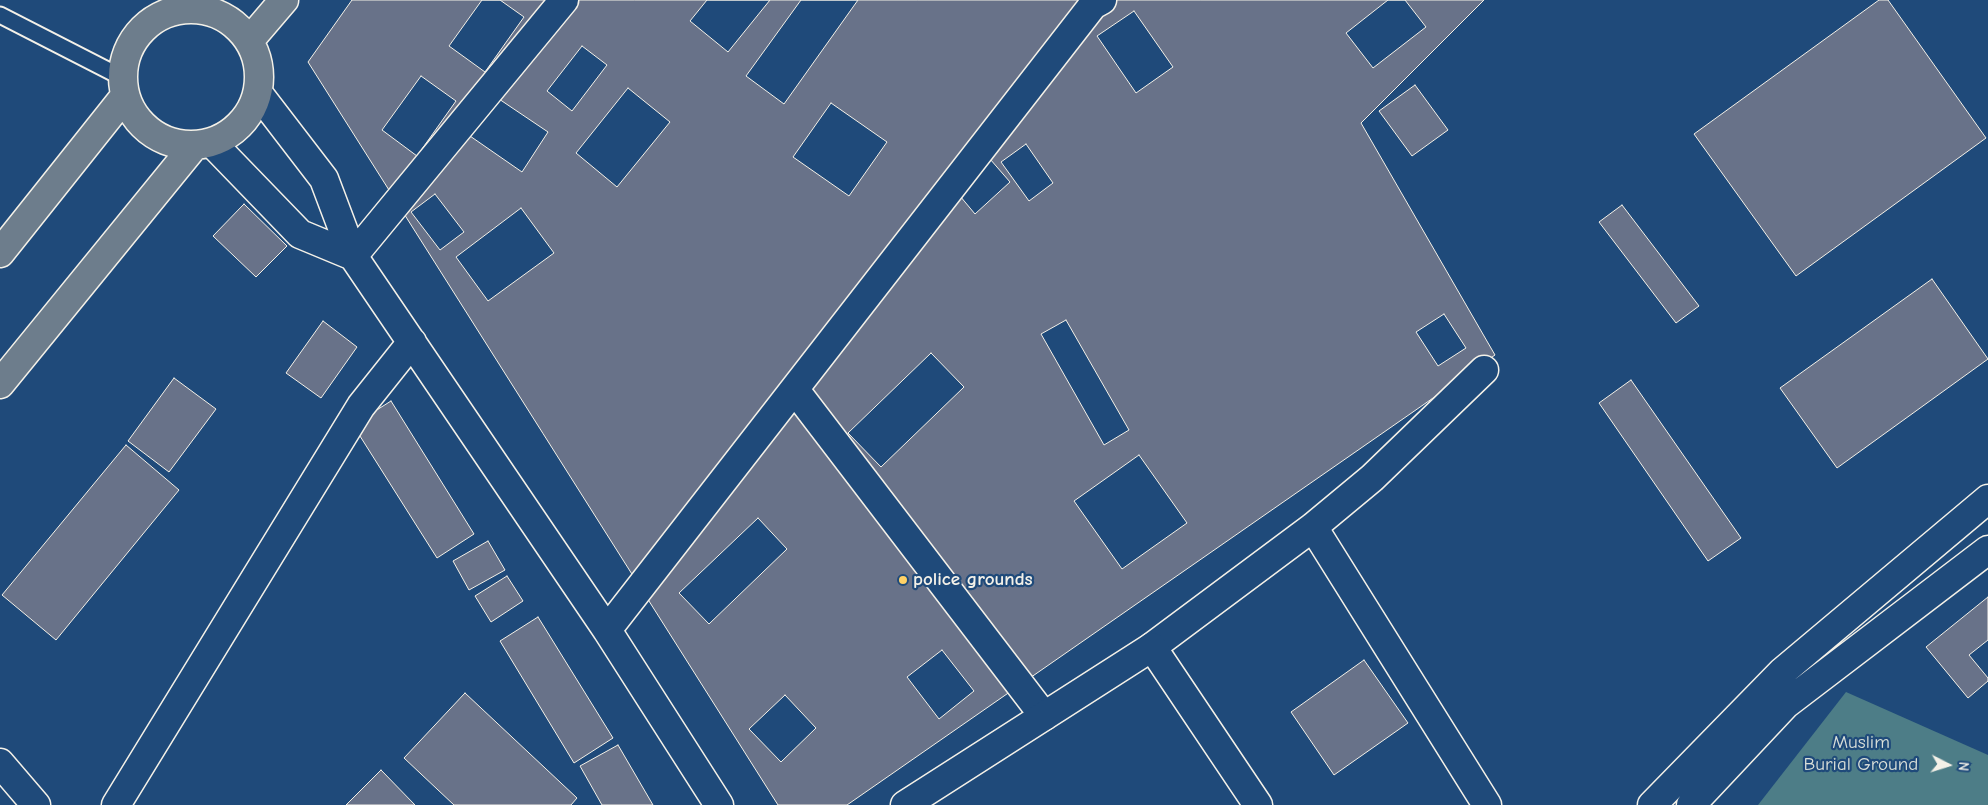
<!DOCTYPE html>
<style>
body{margin:0}
#map{position:relative;width:1988px;height:805px;overflow:hidden;background:#1f4a7a;font-family:"Comic Neue",sans-serif}
canvas{display:block}
.north{position:absolute;left:1923px;top:740px;width:50px;height:50px;-webkit-text-stroke:4px #1f4a7a;paint-order:stroke;rotate:95deg;font-size:14px;font-weight:700;line-height:20px;text-align:center;color:#f4f1e8}
.north::after{content:'';display:block;margin:auto;width:18px;height:22px;background:#f4f1e8;clip-path:polygon(50% 0,100% 100%,50% 72%,0 100%)}
</style>
<div id="map">
<canvas width="1988" height="805"></canvas>
<div class="north">N</div>
</div>
<script>
const ctx = document.querySelector('canvas').getContext('2d');
ctx.lineJoin = 'round';
function paint(path, color) { ctx.fillStyle = color; ctx.fill(path, 'evenodd'); }
const toPath = rows => new Path2D(rows.map(r => 'M' + r).join(''));
function strokePath(path, color, width, dash) { ctx.strokeStyle = color; ctx.lineWidth = width; ctx.lineCap = dash ? 'butt' : 'round'; ctx.setLineDash(dash || []); ctx.stroke(path); }
function write(font, color, halo, rows, align = 'center') {
  ctx.font = font + ' "Comic Neue",sans-serif'; ctx.lineWidth = 4.5; ctx.setLineDash([]); ctx.textBaseline = 'middle'; ctx.strokeStyle = halo; ctx.fillStyle = color; for (const [text, x, y, turn = 0] of rows) {
    ctx.save(); ctx.translate(x, y); ctx.rotate((+turn || 0) * Math.PI / 180); ctx.textAlign = isNaN(turn) ? turn : align; if (halo) ctx.strokeText(text, 0, 0); ctx.fillText(text, 0, 0); ctx.restore();
  }
}
paint(toPath([
 [1846,692,1988,755,1988,805,1758,805]
]), '#4d7d87');
const building = toPath([
 [352,0,1484,0,1361,123,1495,355,847,805,778,805,308,62,352,0],
 [482,0,500,0,524,17,485,72,449,46,482,0],
 [707,0,770,0,728,52,690,21,707,0],
 [801,0,858,0,784,104,746,76,801,0],
 [1388,0,1405,0,1426,27,1373,68,1346,33,1388,0],
 [1879,0,1888,0,1986,138,1796,276,1694,134,1879,0],
 [1134,11,1173,67,1136,93,1097,36,1134,11],
 [582,46,607,65,572,111,547,91,582,46],
 [421,76,456,101,417,156,382,130,421,76],
 [1415,85,1448,130,1412,156,1379,111,1415,85],
 [628,88,670,122,617,187,576,153,628,88],
 [496,97,548,132,522,172,470,136,496,97],
 [831,103,887,142,849,196,793,157,831,103],
 [1026,144,1053,183,1029,201,1001,162,1026,144],
 [990,159,1010,182,975,214,955,190,990,159],
 [435,194,464,232,440,250,411,212,435,194],
 [244,204,287,246,256,277,213,236,244,204],
 [1622,205,1699,306,1676,323,1599,222,1622,205],
 [521,208,554,253,488,301,456,257,521,208],
 [1932,279,1988,359,1837,468,1780,388,1932,279],
 [1444,314,1466,348,1438,366,1416,332,1444,314],
 [1066,320,1129,430,1104,445,1041,334,1066,320],
 [323,321,357,347,321,398,286,373,323,321],
 [931,353,964,387,881,467,848,433,931,353],
 [174,378,216,409,169,472,128,441,174,378],
 [1631,380,1741,538,1708,561,1599,403,1631,380],
 [391,401,474,534,437,558,353,425,391,401],
 [126,445,179,490,56,640,2,595,126,445],
 [1139,455,1187,523,1122,569,1074,501,1139,455],
 [758,518,787,549,709,624,679,593,758,518],
 [488,541,505,570,469,590,453,561,488,541],
 [507,576,523,601,491,622,475,596,507,576],
 [1988,597,1988,640,1969,655,1988,678,1988,681,1968,698,1926,647,1988,597],
 [538,617,613,738,574,763,500,641,538,617],
 [942,650,974,691,939,719,907,677,942,650],
 [1364,660,1408,723,1334,775,1291,712,1364,660],
 [465,693,577,798,571,805,454,805,404,758,465,693],
 [785,695,816,728,781,762,749,729,785,695],
 [618,745,653,805,602,805,580,766,618,745],
 [381,770,415,805,346,805,381,770]
]);
paint(building, '#687289');
strokePath(building, '#f4f1e8', 1);
const service = toPath([
 [0,15,123,78]
]);
const minor = toPath([
 [258,93,324,179,353,256,607,630,719,805],
 [212,143,300,234,353,256],
 [353,256,564,0],
 [795,390,1044,716],
 [1313,527,1487,805],
 [607,630,1093,5,1102,0],
 [1152,647,1313,527,1372,478,1484,370],
 [0,763,36,805],
 [116,805,361,406,412,342],
 [1652,805,1782,672,1988,499],
 [1691,805,1786,704,1988,550]
]);
const tertiary = toPath([
 [905,805,1152,647,1258,805]
]);
const primary = toPath([
 '123 77a68 68 0 1 1 136 0a68 68 0 1 1-136 0Z',
 [249,41,284,0],
 [0,253,125,96],
 [0,384,194,146]
]);
strokePath(service, '#f4f1e8', 19);
strokePath(minor, '#f4f1e8', 31);
strokePath(tertiary, '#f4f1e8', 31);
strokePath(primary, '#f4f1e8', 31);
strokePath(service, '#1f4a7a', 15);
strokePath(minor, '#1f4a7a', 28);
strokePath(tertiary, '#1f4a7a', 28);
strokePath(primary, '#6d7d8c', 28);
for (const [x, y, r, color] of [
 [903,580,5,"#ffd166"]
]) { const dot = new Path2D(); dot.arc(x, y, r, 0, 2 * Math.PI); ctx.fillStyle = color; ctx.fill(dot); strokePath(dot, '#1f4a7a', 2); }
write('bold 19px', '#f4f1e8', '#1f4a7a', [
 ["police grounds",913,580]
], 'left');
write('19px', '#dbe0d9', '#1f4a7a', [
 ["Muslim",1861,743],
 ["Burial Ground",1861,765]
]);
</script>
